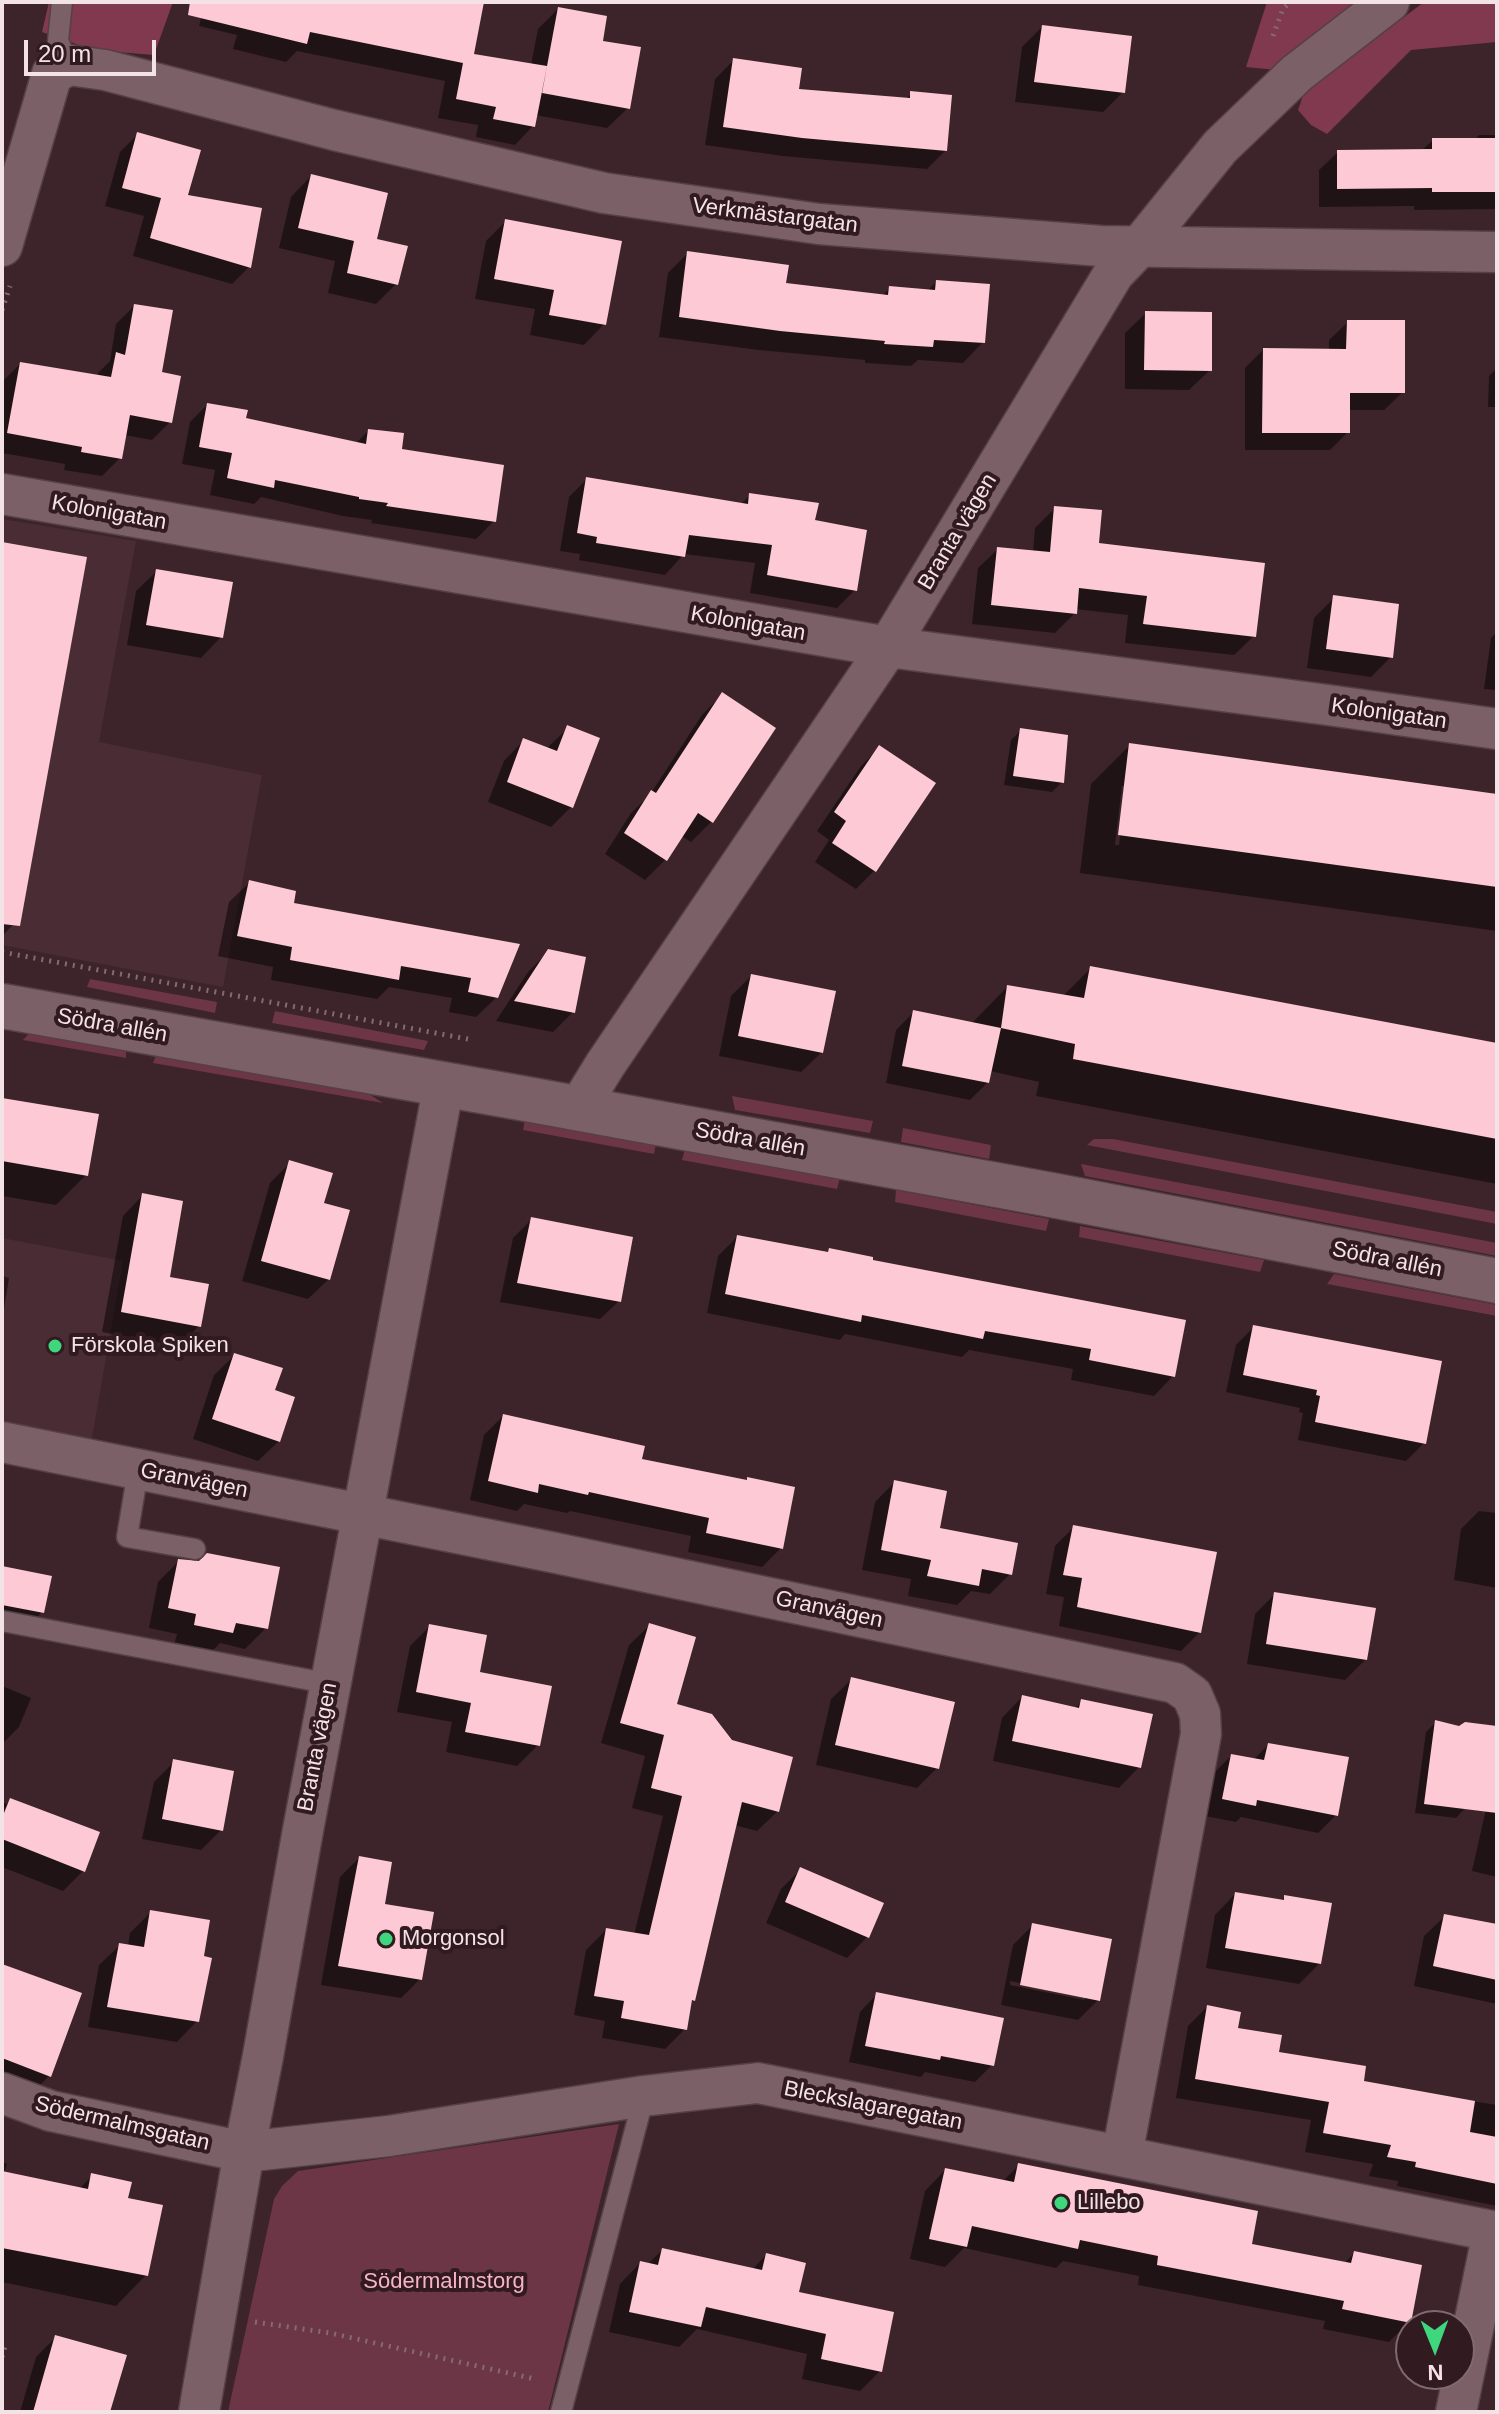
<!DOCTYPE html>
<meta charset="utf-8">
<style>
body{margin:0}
#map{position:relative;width:1499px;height:2414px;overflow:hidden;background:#3c242a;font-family:Helvetica,sans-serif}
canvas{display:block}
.frame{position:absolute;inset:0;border:4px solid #f4e3e6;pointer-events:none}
.north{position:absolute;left:1395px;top:2310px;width:80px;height:80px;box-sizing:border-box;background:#311a20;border:2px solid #7f6a6f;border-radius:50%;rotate:179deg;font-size:22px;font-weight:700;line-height:32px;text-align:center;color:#f4e3e6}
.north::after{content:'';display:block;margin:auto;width:28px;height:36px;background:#3fd77d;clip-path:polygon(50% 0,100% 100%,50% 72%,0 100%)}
.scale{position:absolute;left:24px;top:40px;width:132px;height:36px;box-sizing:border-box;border:4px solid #f4e3e6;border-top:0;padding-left:10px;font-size:24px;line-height:28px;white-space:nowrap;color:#f4e3e6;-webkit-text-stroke:6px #311a20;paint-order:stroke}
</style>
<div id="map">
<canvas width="1499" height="2414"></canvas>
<div class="frame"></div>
<div class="north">N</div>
<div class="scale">20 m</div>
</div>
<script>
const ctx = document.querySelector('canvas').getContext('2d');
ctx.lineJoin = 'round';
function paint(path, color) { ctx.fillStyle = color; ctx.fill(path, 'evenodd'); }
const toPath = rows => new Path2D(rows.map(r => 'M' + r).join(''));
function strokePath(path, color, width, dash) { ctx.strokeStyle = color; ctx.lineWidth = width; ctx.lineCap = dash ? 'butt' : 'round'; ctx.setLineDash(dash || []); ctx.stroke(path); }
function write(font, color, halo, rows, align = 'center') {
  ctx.font = font + ' Helvetica,sans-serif'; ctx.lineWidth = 8; ctx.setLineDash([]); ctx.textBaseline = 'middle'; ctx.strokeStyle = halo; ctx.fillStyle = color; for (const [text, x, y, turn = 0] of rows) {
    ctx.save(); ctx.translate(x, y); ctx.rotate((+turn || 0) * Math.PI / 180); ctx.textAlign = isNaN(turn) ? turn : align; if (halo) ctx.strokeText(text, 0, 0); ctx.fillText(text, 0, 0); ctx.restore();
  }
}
paint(toPath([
 [2,519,136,541,99,742,262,775,223,987,2,945],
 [2,1238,123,1261,90,1449,2,1430]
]), '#4a2c35');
paint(toPath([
 [90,979,217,1002,215,1013,87,987],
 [275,1011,428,1041,424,1050,272,1023],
 [33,1029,126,1046,126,1058,23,1040],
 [157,1053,358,1087,383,1103,153,1063],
 [732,1096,873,1121,870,1133,735,1110],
 [525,1119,656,1144,654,1154,523,1130],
 [903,1128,991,1145,989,1159,901,1142],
 [1094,1139,1113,1139,1497,1212,1497,1224,1087,1145],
 [685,1149,840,1178,837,1189,682,1160],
 [1081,1164,1497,1243,1497,1256,1085,1176],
 [896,1190,1049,1219,1046,1231,895,1202],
 [1080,1226,1264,1260,1260,1272,1079,1237],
 [1334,1274,1497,1305,1497,1316,1327,1284],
 [619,2124,548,2412,228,2412,274,2199,282,2186,298,2171]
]), '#6c3646');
paint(toPath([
 [49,2,173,2,154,55,93,50,42,32],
 [1267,2,1361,2,1277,70,1246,67],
 [1424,2,1497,2,1497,42,1411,50,1327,134,1311,125,1298,110,1304,93]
]), '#80394f');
paint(toPath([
 [205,2,482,2,472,55,531,65,538,29,558,9,601,42,628,108,607,128,535,115,533,126,515,145,476,137,478,125,438,118,445,81,297,51,286,62,233,49,237,35,199,26],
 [1042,27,1123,92,1103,112,1015,102,1022,47],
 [734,60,797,91,905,100,911,94,946,150,927,169,783,156,705,145,715,79],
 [138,134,186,196,249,267,232,284,133,256,144,216,105,206,120,152],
 [1479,135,1497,135,1497,209,1414,210,1414,206,1319,207,1319,170,1338,152,1421,151,1433,140,1475,140],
 [311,176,375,240,396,284,376,304,328,293,335,261,279,248,291,197],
 [506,221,604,324,584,345,530,335,535,309,475,299,486,241],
 [688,253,784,285,882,296,890,288,927,291,936,282,983,342,963,363,918,360,911,366,865,363,865,360,759,350,659,337,668,273],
 [134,306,160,374,170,422,152,440,124,435,120,458,102,476,64,470,65,464,2,453,2,382,20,364,98,377,98,373,110,361,116,324],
 [1146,313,1210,370,1189,390,1125,389,1125,333],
 [1348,322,1403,392,1384,410,1348,410,1348,432,1330,450,1245,450,1245,368,1263,350,1329,351,1329,340],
 [1497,368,1497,407,1488,407,1489,376],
 [207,405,244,420,355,444,368,431,494,521,476,539,371,523,372,520,343,516,261,497,254,504,210,495,215,470,182,464,190,422],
 [587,479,740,505,750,495,813,522,855,590,837,608,750,593,755,563,684,554,665,575,579,560,580,554,560,551,569,497],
 [1055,508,1096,544,1254,636,1234,655,1125,643,1128,615,1075,609,1075,613,1055,633,972,624,978,568,998,549,1033,552,1035,528],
 [2,544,20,918,2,936],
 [157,571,221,637,201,658,127,645,136,591],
 [1334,598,1391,657,1371,677,1307,668,1314,618],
 [1497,632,1497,690,1484,689,1491,638],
 [722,695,773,728,711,822,691,842,681,836,665,860,645,880,605,854,631,813,649,796,702,715],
 [568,728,571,807,551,827,488,802,504,761,524,740,547,748],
 [1021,730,1062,782,1052,792,1004,785,1011,740],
 [1130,745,1497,796,1497,931,1080,873,1091,784],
 [1122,786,1126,786,1119,845,1115,845],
 [879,748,874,871,856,889,815,862,829,840,817,831,861,766],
 [250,882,292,905,517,945,497,997,476,1017,449,1012,452,998,389,987,377,999,271,980,273,967,218,956,229,902],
 [549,951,573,1012,553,1032,496,1021,528,972],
 [1091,968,1497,1045,1497,1184,1036,1096,1039,1082,990,1071,988,1082,970,1100,886,1083,896,1030,914,1012,971,1024,1007,987,1062,997],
 [751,976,822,1052,801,1072,719,1056,731,996],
 [2,1100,86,1175,56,1205,2,1196],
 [290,1163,322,1205,329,1279,308,1299,242,1281,270,1183],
 [143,1195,167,1279,199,1326,179,1346,102,1332,123,1216],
 [531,1220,619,1301,600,1319,500,1302,513,1238],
 [737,1237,870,1262,1173,1376,1154,1396,1071,1380,1073,1369,969,1350,962,1357,845,1334,840,1340,707,1313,718,1256],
 [2,1276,9,1278,2,1321],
 [1254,1327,1424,1443,1406,1461,1298,1440,1303,1413,1299,1412,1300,1408,1226,1392,1236,1345],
 [235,1355,273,1391,279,1441,258,1461,193,1439,214,1375],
 [503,1416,640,1460,781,1548,762,1567,688,1552,691,1536,570,1511,567,1513,524,1504,517,1511,470,1500,484,1435],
 [895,1482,938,1529,1010,1574,990,1594,971,1591,957,1605,908,1596,911,1579,862,1570,875,1502],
 [1479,1511,1497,1513,1497,1588,1454,1580,1461,1529],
 [1074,1527,1200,1632,1181,1651,1059,1626,1064,1597,1046,1594,1055,1546],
 [179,1561,266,1628,245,1649,220,1643,211,1652,174,1645,177,1634,149,1628,158,1582],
 [2,1568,42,1612,22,1633,2,1629],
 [1275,1594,1366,1659,1345,1680,1247,1664,1255,1614],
 [650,1625,675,1705,778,1811,757,1831,734,1825,685,2029,665,2049,602,2038,605,2021,574,2015,586,1950,606,1930,634,1935,663,1816,632,1808,645,1756,601,1743,629,1645],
 [430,1626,477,1674,538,1745,517,1766,446,1752,452,1722,397,1712,410,1646],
 [852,1679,937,1768,917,1788,816,1765,831,1699],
 [2,1686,31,1698,19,1727,2,1744],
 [1022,1697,1074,1709,1081,1702,1139,1767,1119,1788,993,1761,1002,1718],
 [1435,1723,1465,1808,1456,1818,1415,1813,1426,1732],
 [1268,1745,1336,1815,1318,1833,1241,1817,1236,1822,1205,1816,1213,1774,1231,1756,1253,1760],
 [174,1762,221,1830,201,1850,142,1839,154,1782],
 [1497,1798,1497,1877,1472,1871,1486,1809],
 [10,1800,83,1871,63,1891,2,1867,2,1802,7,1804],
 [359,1858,420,1979,401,1998,321,1985,340,1877],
 [801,1869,882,1904,867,1937,847,1958,766,1923,781,1889],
 [1235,1894,1281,1902,1285,1897,1319,1964,1299,1984,1206,1968,1215,1915],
 [150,1913,197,2021,177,2042,88,2027,99,1965,120,1945,128,1946,130,1933],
 [1445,1916,1497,1927,1497,2004,1414,1986,1424,1936],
 [1033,1925,1098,2000,1078,2020,1001,2005,1013,1945],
 [1010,1981,1085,1996,1085,2000,1010,1985],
 [2,1975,49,2076,19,2106,2,2099],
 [877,1994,992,2065,975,2082,925,2072,921,2077,849,2062,860,2012],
 [1207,2007,1235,2029,1277,2053,1362,2083,1497,2105,1497,2206,1397,2186,1398,2181,1369,2176,1373,2164,1305,2152,1311,2120,1176,2098,1188,2026],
 [2,2162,7,2164,4,2173,79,2189,92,2176,126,2199,146,2275,116,2306,2,2282],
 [1019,2165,1249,2245,1344,2264,1354,2253,1409,2322,1389,2342,1323,2329,1325,2321,1138,2285,1139,2276,1063,2261,1056,2268,964,2248,945,2267,910,2259,925,2191,945,2170,1002,2182],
 [662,2250,752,2270,766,2255,797,2293,880,2371,860,2391,802,2379,807,2354,697,2329,679,2347,609,2332,620,2284,640,2263,647,2265],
 [56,2337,108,2412,20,2412,36,2357]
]), '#0007');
paint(toPath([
 [190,2,484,2,474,54,547,66,535,127,493,119,496,107,456,99,463,63,310,32,307,44,188,15],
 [558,7,607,16,603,41,641,47,630,109,542,93],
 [1042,25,1132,36,1125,93,1034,82],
 [733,58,802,68,799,89,910,98,910,91,952,95,947,151,802,138,723,127],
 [137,132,201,150,188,195,262,208,251,268,150,238,161,198,122,188],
 [1432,138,1497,138,1497,192,1432,192,1432,188,1337,189,1337,150,1432,149],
 [311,174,388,193,377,239,408,246,398,285,347,273,354,241,298,228],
 [505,219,622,241,606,325,549,315,554,290,494,279],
 [687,251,789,265,786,283,888,295,889,286,935,290,936,280,990,284,985,343,934,340,933,347,884,344,885,341,780,331,679,317],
 [134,304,173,310,162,372,181,376,172,423,130,415,122,459,81,452,82,447,7,433,20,362,111,377,116,352,125,355],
 [1145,311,1212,312,1212,371,1144,370],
 [1347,320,1405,320,1405,393,1350,393,1350,433,1262,433,1263,348,1346,349],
 [207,403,248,410,246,418,366,444,368,429,404,433,402,449,504,465,496,522,386,506,388,503,359,499,359,497,275,480,274,488,227,478,232,453,199,447],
 [586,477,748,504,749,493,819,503,815,520,867,530,857,591,767,575,772,545,689,535,685,557,596,543,597,537,577,533],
 [1054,506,1102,510,1099,543,1265,563,1256,637,1143,624,1147,596,1079,588,1077,614,991,605,997,547,1050,552],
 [2,542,87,557,20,926,2,924],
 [156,569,233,582,223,638,146,625],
 [1333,595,1399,604,1393,658,1326,649],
 [722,692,776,728,713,823,698,813,667,861,624,833,651,790,656,793],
 [567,725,600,738,573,808,507,782,523,738,557,751],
 [1020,728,1068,735,1064,783,1013,776],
 [1129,743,1497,794,1497,887,1118,835],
 [879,745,936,783,876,872,832,843,846,821,834,812],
 [249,880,296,891,294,903,520,944,498,998,468,992,471,978,401,966,399,980,290,960,292,947,237,936],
 [548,949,586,957,575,1013,514,1001],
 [1090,966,1497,1043,1497,1139,1073,1059,1075,1044,1001,1028,1007,985,1084,998],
 [751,974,836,991,823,1053,738,1036],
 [913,1010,1001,1028,989,1083,902,1066],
 [2,1098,99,1114,88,1176,2,1161],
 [289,1160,333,1173,324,1203,350,1210,330,1280,261,1261],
 [142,1193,183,1201,170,1277,209,1284,201,1327,121,1312],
 [531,1217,633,1237,621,1302,517,1283],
 [737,1235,828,1252,829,1248,873,1257,873,1260,1186,1320,1175,1377,1089,1360,1091,1349,985,1331,983,1339,862,1315,861,1322,725,1294],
 [1253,1325,1442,1361,1426,1444,1315,1422,1320,1396,1316,1395,1317,1390,1243,1375],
 [234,1353,283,1368,275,1390,295,1397,280,1442,212,1419],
 [503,1414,645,1446,642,1459,747,1480,747,1477,795,1487,783,1549,706,1533,709,1518,589,1492,588,1495,539,1484,538,1493,488,1481],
 [894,1480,947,1491,940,1528,1018,1543,1012,1575,982,1569,979,1586,927,1576,931,1560,881,1550],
 [1073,1525,1217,1552,1201,1633,1077,1607,1082,1578,1063,1575],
 [207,1553,280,1567,268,1629,236,1623,233,1633,194,1625,196,1614,168,1608,178,1559,199,1561],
 [2,1566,52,1576,44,1613,2,1605],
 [1274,1592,1376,1608,1367,1660,1266,1644],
 [649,1623,696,1637,677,1704,712,1714,732,1740,793,1757,779,1812,742,1802,695,2001,692,2000,687,2030,621,2018,624,2001,594,1996,606,1928,649,1935,682,1796,651,1788,664,1735,620,1723],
 [429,1624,487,1635,480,1672,552,1686,540,1746,465,1732,471,1703,416,1692],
 [851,1677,955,1702,939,1769,835,1745],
 [1022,1695,1079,1708,1081,1699,1153,1714,1141,1768,1012,1741],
 [1435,1720,1459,1726,1465,1722,1497,1726,1497,1813,1424,1804],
 [1268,1743,1349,1757,1338,1816,1257,1800,1256,1806,1222,1799,1231,1754,1264,1760],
 [173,1759,234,1771,223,1831,162,1819],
 [10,1798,100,1832,85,1872,2,1839,2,1818],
 [359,1856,392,1862,385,1904,434,1912,422,1980,338,1966],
 [800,1867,884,1903,869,1938,785,1902],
 [1235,1892,1284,1900,1284,1895,1332,1903,1321,1964,1225,1948],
 [150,1910,210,1920,204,1956,212,1958,199,2022,107,2007,119,1943,144,1947],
 [1444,1914,1497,1924,1497,1980,1433,1966],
 [1032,1923,1112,1939,1100,2001,1020,1985],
 [2,1964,82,1993,51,2077,2,2058],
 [876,1992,1004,2018,994,2066,941,2056,940,2060,865,2046],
 [1207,2005,1241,2012,1238,2028,1282,2035,1279,2052,1366,2066,1364,2081,1475,2101,1470,2132,1497,2137,1497,2184,1415,2167,1416,2162,1387,2157,1391,2145,1323,2133,1329,2102,1195,2079],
 [1018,2163,1258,2211,1252,2244,1351,2263,1354,2251,1422,2265,1411,2323,1342,2309,1344,2301,1157,2265,1158,2256,1080,2240,1078,2249,972,2226,967,2247,929,2239,945,2168,1014,2182],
 [2,2171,88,2189,91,2173,132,2182,128,2198,163,2205,148,2276,2,2248],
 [662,2248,762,2270,766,2253,806,2263,799,2292,894,2312,882,2372,821,2359,826,2334,706,2307,701,2327,629,2312,640,2261,658,2265],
 [55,2335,127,2355,110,2412,33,2412]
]), '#fcc9d5');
const service = toPath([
 [62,2,58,41,69,65],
 [138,1471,127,1537,195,1549],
 [2,1621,331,1684],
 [561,2412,644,2096]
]);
const minor = toPath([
 [2,246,52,74,69,65,105,70,334,130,604,193,819,224,1101,246,1497,252],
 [2,494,888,647,1328,705,1497,729],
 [578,1109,605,1065,888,647,1114,273,1140,246,1220,147,1297,73,1389,2],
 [2,1442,551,1552,1175,1683,1192,1695,1200,1714,1201,1734,1122,2155],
 [2,2093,51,2111,244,2152,389,2136,644,2096,758,2083,1497,2232],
 [199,2412,244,2152,263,2056,303,1830,444,1084],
 [1456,2412,1493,2232]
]);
const tertiary = toPath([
 [2,1006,521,1098,1057,1196,1497,1281]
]);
strokePath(service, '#544045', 23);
strokePath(minor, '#544045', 43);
strokePath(tertiary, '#544045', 47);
strokePath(toPath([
 [1273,36,1283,9,1290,2],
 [2,310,10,286],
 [2,952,473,1040],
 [255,2322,330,2333,535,2379],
 [2,2357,6,2342]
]), '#826c71', 5, [2, 6]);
strokePath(service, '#7c6067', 20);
strokePath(minor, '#7c6067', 40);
strokePath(tertiary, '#7c6067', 44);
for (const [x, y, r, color] of [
 [55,1346,8,"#3fd77d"],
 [386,1939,8,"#3fd77d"],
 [1061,2203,8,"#3fd77d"]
]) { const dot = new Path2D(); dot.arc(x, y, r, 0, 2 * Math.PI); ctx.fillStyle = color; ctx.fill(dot); strokePath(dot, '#311a20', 3); }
write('22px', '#f4e3e6', '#311a20', [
 ["Verkmästargatan",775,216,7],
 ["Kolonigatan",109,513,10],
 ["Branta vägen",958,532,-59],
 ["Kolonigatan",748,624,10],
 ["Kolonigatan",1389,714,8],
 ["Södra allén",112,1026,10],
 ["Södra allén",750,1140,10],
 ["Södra allén",1387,1260,11],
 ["Granvägen",194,1481,11],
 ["Granvägen",829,1610,12],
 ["Branta vägen",318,1747,-79],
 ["Bleckslagaregatan",873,2106,11],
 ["Södermalmsgatan",122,2124,13]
]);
write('22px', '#f4e3e6', '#311a20', [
 ["Förskola Spiken",71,1346],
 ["Morgonsol",402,1939],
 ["Lillebo",1077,2203]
], 'left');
write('22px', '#f6b4c4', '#311a20', [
 ["Södermalmstorg",444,2282]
]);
</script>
